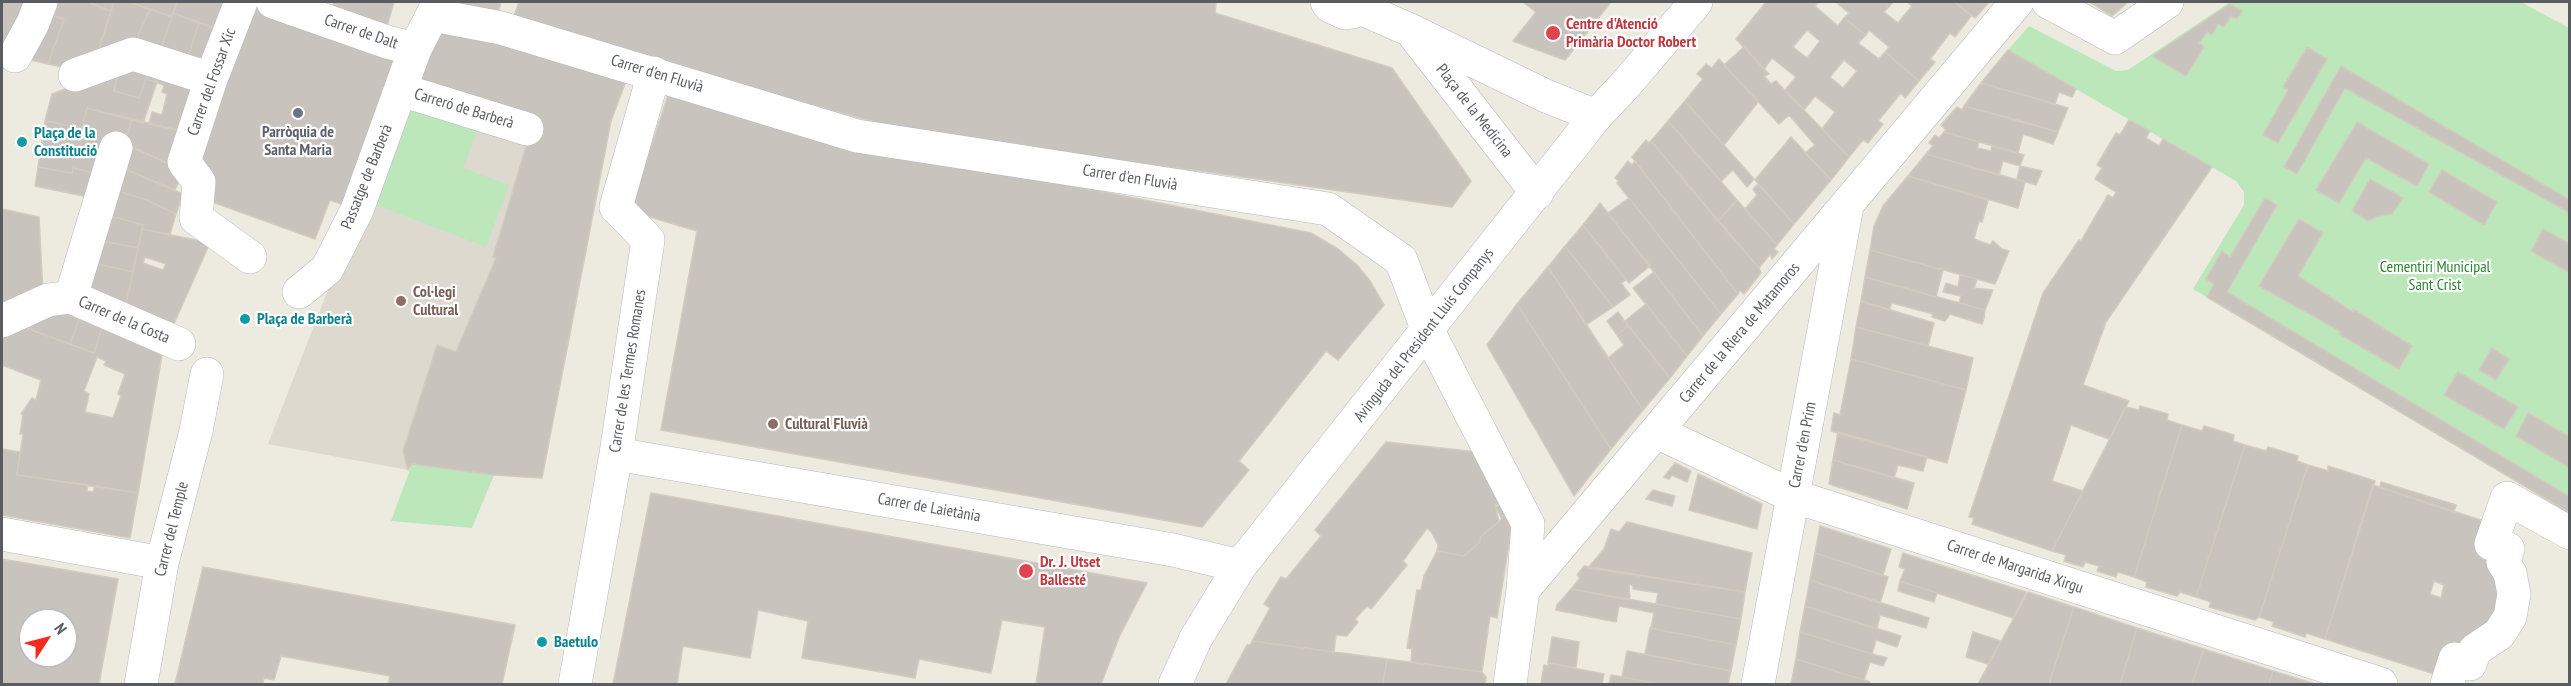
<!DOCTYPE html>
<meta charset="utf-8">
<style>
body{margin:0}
#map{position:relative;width:2571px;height:686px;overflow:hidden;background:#edeae0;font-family:"PT Sans Narrow",sans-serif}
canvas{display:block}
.frame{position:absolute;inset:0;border:3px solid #595d62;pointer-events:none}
.north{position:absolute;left:18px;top:608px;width:60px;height:60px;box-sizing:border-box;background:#fff;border:2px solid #bdbec0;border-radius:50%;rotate:54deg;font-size:16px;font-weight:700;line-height:24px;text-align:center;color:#595d62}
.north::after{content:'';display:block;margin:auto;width:21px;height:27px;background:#f52a1e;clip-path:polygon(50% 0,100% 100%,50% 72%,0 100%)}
</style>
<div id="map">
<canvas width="2571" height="686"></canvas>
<div class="frame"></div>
<div class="north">N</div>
</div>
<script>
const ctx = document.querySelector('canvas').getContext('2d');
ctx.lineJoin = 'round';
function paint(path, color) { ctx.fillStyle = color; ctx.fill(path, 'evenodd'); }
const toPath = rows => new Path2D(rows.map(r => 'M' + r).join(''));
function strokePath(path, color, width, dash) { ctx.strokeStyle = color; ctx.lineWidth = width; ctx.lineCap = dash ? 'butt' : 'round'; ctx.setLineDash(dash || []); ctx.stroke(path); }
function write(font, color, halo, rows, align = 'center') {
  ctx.font = font + ' "PT Sans Narrow",sans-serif'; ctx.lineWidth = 4.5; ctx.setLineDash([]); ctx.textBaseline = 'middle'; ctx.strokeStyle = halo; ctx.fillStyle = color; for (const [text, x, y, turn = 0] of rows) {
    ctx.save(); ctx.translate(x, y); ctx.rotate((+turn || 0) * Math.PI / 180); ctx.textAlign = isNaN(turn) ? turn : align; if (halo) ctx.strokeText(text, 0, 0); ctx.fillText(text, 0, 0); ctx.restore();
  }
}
paint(toPath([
 [410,98,529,138,493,257,496,258,456,352,437,345,403,451,408,470,268,444,343,251]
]), '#ddd9cf');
paint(toPath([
 [2230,2,2521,2,2569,28,2569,513,2193,289,2244,205,2244,192,2236,181,2008,50,2029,26,2116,71,2128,70],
 [414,105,478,129,463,168,509,185,486,247,376,205],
 [412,464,494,475,472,528,391,521]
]), '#bbe7ba');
const building = toPath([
 [2,2,35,2,2,58,2,2],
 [49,2,88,2,111,11,95,60,72,69,48,64,64,19,44,13,49,2],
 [88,2,114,2,111,11,88,2],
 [114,2,129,2,150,9,134,45,98,53,114,2],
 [129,2,177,2,172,17,129,2],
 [177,2,231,2,221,30,173,13,177,2],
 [334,2,394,2,385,33,329,17,334,2],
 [454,2,501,2,497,17,453,6,454,2],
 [519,2,1216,2,1215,13,1392,68,1471,181,1452,207,1208,172,1008,147,900,129,512,22,519,2],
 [1523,2,1611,2,1565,60,1513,41,1536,12,1523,2],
 [1766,2,1819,2,1815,6,1838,26,1844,18,1866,35,1858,43,1879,59,1885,52,1919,81,1905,98,1901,93,1878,121,1883,124,1868,143,1863,140,1849,157,1822,129,1835,112,1815,96,1804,110,1785,90,1796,77,1772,58,1764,69,1736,39,1766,2],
 [1807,30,1820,41,1807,58,1793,47,1807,30],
 [1844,60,1857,71,1843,88,1830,77,1844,60],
 [1836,2,1893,2,1884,12,1898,23,1912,6,1907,2,1955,2,1971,16,1955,37,1950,33,1930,59,1935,62,1919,81,1885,52,1889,47,1869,30,1866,35,1844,18,1849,13,1836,2],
 [1955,2,1989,2,1975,18,1955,2],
 [2090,2,2128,2,2112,16,2090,2],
 [249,4,403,59,350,207,330,200,315,239,204,199,213,172,199,167,249,4],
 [2230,4,2242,11,2237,19,2231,16,2224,27,2218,24,2212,35,2207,32,2199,43,2204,47,2186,76,2152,56,2230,4],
 [150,9,172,17,160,52,134,45,150,9],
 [44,13,64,19,48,64,18,57,44,13],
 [173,13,199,23,187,60,160,52,173,13],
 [199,23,221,30,209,67,187,60,199,23],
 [438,32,558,51,629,73,611,121,542,478,494,475,412,464,408,470,403,451,437,345,456,352,496,258,493,257,533,123,415,88,438,32],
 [1744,47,1769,74,1764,76,1771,84,1776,81,1849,157,1831,180,1805,153,1815,145,1789,115,1779,124,1724,65,1744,47],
 [2307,47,2327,59,2278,143,2263,135,2288,90,2283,87,2307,47],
 [2008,50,2076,89,2072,97,2059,92,2055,104,1981,83,2008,50],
 [1719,59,1758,102,1724,145,1685,101,1703,79,1697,74,1706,64,1712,68,1719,59],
 [121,61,114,91,139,98,146,79,157,82,143,123,87,108,82,128,45,121,52,94,86,81,121,61],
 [121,61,151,65,139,98,114,91,121,61],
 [151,65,192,89,181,131,149,124,152,112,162,115,167,94,162,92,164,85,146,79,151,65],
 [2341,66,2570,200,2570,213,2345,88,2297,174,2284,167,2341,66],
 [1981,83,2068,108,2058,132,1964,106,1981,83],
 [670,89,877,147,1311,233,1338,249,1357,265,1370,281,1384,305,1338,360,1326,351,1239,461,1249,470,1202,527,661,430,697,231,630,211,670,89],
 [1685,101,1754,179,1747,187,1733,170,1721,181,1668,121,1685,101],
 [1964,106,2032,124,2058,132,2053,144,2023,134,2018,153,1944,132,1946,130,1941,125,1957,107,1962,110,1964,106],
 [87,108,132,119,125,144,109,158,41,146,45,121,82,128,87,108],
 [132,119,181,131,173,166,125,144,132,119],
 [2129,120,2150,131,2146,138,2159,146,2163,139,2212,167,2106,322,2083,385,2129,401,2109,439,2071,425,2052,481,2083,491,2052,551,1972,524,1974,518,1969,517,2043,293,2079,240,2081,241,2108,195,2113,198,2116,192,2095,179,2102,168,2097,165,2116,133,2120,135,2129,120],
 [1668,121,1737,200,1718,221,1651,141,1668,121],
 [2357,122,2429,164,2417,186,2366,158,2339,203,2316,190,2357,122],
 [1944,132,1979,142,1977,148,1991,151,1992,146,2024,155,2020,166,2003,161,1999,175,1926,154,1933,146,1929,143,1935,135,1939,138,1944,132],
 [1791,137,1831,180,1794,224,1755,180,1791,137],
 [1646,140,1649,143,1651,141,1759,268,1761,273,1744,294,1740,290,1738,294,1632,157,1646,140],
 [41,146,109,158,102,175,73,168,72,173,38,167,41,146],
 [131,146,184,171,175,190,122,168,131,146],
 [1926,154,2025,182,2018,208,1908,176,1926,154],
 [1628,161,1632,165,1635,161,1738,294,1721,314,1617,183,1619,181,1615,178,1628,161],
 [2020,166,2042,171,2036,185,2017,179,2020,166],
 [38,167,72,173,73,168,102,175,93,198,35,186,38,167],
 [122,168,183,194,176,214,147,200,108,188,122,168],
 [2442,170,2497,202,2484,225,2429,192,2442,170],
 [1908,176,1988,200,1982,222,1979,221,1974,239,1990,245,1993,241,2002,249,2009,251,1995,284,1870,250,1874,226,1883,206,1908,176],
 [2370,179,2403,198,2392,214,2377,216,2369,221,2352,211,2370,179],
 [1758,184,1794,224,1777,245,1745,209,1757,195,1753,189,1758,184],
 [108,188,147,200,176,214,170,234,142,229,143,225,100,213,108,188],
 [1629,198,1721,314,1703,336,1608,213,1629,198],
 [2265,198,2277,205,2227,292,2570,497,2570,513,2207,297,2214,284,2206,279,2222,251,2230,257,2265,198],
 [1737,200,1777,245,1774,249,1778,252,1772,259,1770,254,1759,268,1718,221,1737,200],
 [1600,203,1650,266,1629,283,1583,225,1600,203],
 [2,209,39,217,43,294,2,316,2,209],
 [100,213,143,225,138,248,92,239,100,213],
 [2299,219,2323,233,2298,276,2353,312,2353,309,2412,346,2399,369,2339,334,2341,332,2329,325,2259,286,2299,219],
 [1583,225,1626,280,1621,283,1630,295,1613,307,1565,246,1583,225],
 [142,229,210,243,172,328,125,309,142,229],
 [145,257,166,264,163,270,143,263,145,257],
 [2543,229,2570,244,2570,273,2531,251,2543,229],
 [92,239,138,248,133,272,85,261,92,239],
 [1565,246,1613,307,1586,325,1548,267,1565,246],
 [1870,250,1943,270,1936,297,1865,277,1870,250],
 [85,261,133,272,125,309,80,282,85,261],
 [1548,267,1643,410,1611,449,1517,304,1548,267],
 [1654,272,1703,336,1687,356,1633,288,1654,272],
 [1960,275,1977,279,1974,288,1993,290,1985,310,1959,303,1961,296,1943,292,1946,283,1958,287,1960,275],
 [1865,277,1985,310,1984,318,1982,324,1950,314,1945,321,1932,317,1933,314,1892,303,1889,310,1861,301,1865,277],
 [1861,301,1934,323,1928,346,1856,327,1861,301],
 [1517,304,1611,449,1574,496,1487,345,1517,304],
 [1646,304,1687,356,1670,378,1625,321,1646,304],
 [75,309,82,312,70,344,15,324,75,309],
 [82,312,104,321,94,353,70,344,82,312],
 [1618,312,1628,326,1617,335,1607,321,1618,312],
 [104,321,163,349,138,493,17,475,23,434,20,434,23,414,21,414,32,398,36,400,41,380,2,365,2,333,15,324,94,353,104,321],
 [97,357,106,361,104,365,125,374,118,394,121,396,113,418,85,412,89,394,84,391,97,357],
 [1628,326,1670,378,1643,410,1608,358,1624,345,1617,335,1628,326],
 [1856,327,1973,358,1966,390,1851,359,1856,327],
 [2492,348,2509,359,2496,380,2479,370,2492,348],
 [1851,359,1966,390,1947,463,1831,431,1834,413,1840,415,1851,359],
 [2458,372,2518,407,2504,429,2444,395,2458,372],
 [2140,406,2168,414,2167,420,2182,425,2134,577,2118,572,2116,577,2097,571,2099,566,2085,562,2083,567,2064,561,2066,555,2052,551,2126,407,2139,410,2140,406],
 [2528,413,2570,437,2570,468,2516,436,2528,413],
 [2182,425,2202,431,2204,426,2234,435,2233,441,2245,445,2196,597,2180,592,2177,596,2146,587,2147,582,2134,577,2182,425],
 [1838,432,1927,457,1923,471,1898,465,1894,478,1833,460,1838,432],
 [1386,442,1477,452,1502,502,1495,505,1499,522,1480,537,1480,542,1464,556,1437,551,1438,545,1432,533,1427,528,1403,561,1407,565,1371,609,1367,606,1355,619,1358,622,1347,636,1336,635,1334,652,1252,641,1270,608,1264,604,1281,577,1286,579,1321,536,1315,530,1386,442],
 [2245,445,2266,451,2268,447,2298,456,2297,461,2308,465,2259,617,2255,620,2209,607,2211,602,2196,597,2245,445],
 [2,449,20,452,17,475,88,485,87,491,93,492,95,486,138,493,130,538,2,515,2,449],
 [1833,460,1914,483,1907,509,1829,484,1833,460],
 [1675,463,1691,471,1687,482,1672,475,1669,479,1664,477,1675,463],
 [2308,465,2328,471,2328,466,2375,481,2325,639,2306,633,2305,637,2272,626,2274,622,2259,617,2308,465],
 [1698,474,1762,504,1757,529,1689,510,1698,474],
 [2381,482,2456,505,2454,512,2380,487,2381,482],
 [2373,485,2499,526,2497,637,2450,679,2325,639,2373,485],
 [2434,581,2444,585,2441,598,2430,594,2434,581],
 [1653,490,1675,496,1672,506,1646,499,1653,490],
 [651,493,1147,583,1120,635,1101,684,1036,684,1045,627,1002,620,991,673,919,659,915,678,802,658,808,621,758,610,750,658,683,646,677,684,613,684,651,493],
 [1503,503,1512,525,1497,618,1490,616,1482,672,1411,662,1412,649,1407,648,1417,590,1421,590,1424,576,1437,551,1464,556,1480,542,1480,537,1502,519,1496,507,1503,503],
 [1627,522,1752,553,1745,592,1588,568,1604,549,1611,529,1619,532,1627,522],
 [1820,526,1891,549,1883,575,1815,553,1820,526],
 [1815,553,1888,577,1880,603,1810,580,1815,553],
 [1903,553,1927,561,2026,592,2013,618,1937,593,1900,581,1905,569,1899,567,1903,553],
 [2,559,118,579,99,684,2,684,2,559],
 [30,620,66,620,66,656,30,656,30,620],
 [1584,566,1745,592,1741,619,1656,604,1658,593,1633,589,1633,585,1629,585,1630,600,1571,589,1580,578,1577,575,1584,566],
 [203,567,515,625,502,684,388,684,390,676,281,656,274,680,264,678,263,684,175,684,203,567],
 [1810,580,1929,618,1926,628,1880,615,1877,629,1805,606,1810,580],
 [1900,581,1937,593,1934,602,1898,591,1900,581],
 [1571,589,1741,619,1736,645,1651,628,1654,613,1619,606,1616,622,1556,610,1557,605,1571,589],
 [2028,592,2074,607,2049,684,1978,684,2028,592],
 [1805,606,1901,636,1897,647,1876,640,1872,654,1800,632,1805,606],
 [2074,607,2137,628,2120,684,2049,684,2074,607],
 [1650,628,1736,645,1731,671,1645,654,1650,628],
 [2137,628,2204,649,2192,684,2120,684,2137,628],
 [1800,632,1872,654,1887,658,1883,666,1870,662,1864,680,1796,659,1800,632],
 [1973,632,2001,641,1988,664,1966,657,1973,632],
 [1552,637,1579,642,1576,668,1548,663,1552,637],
 [1252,641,1387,659,1383,684,1226,684,1247,645,1250,645,1252,641],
 [2204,649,2273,671,2269,684,2192,684,2204,649],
 [1627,651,1731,671,1728,684,1660,684,1622,677,1627,651],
 [1387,659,1482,672,1486,677,1485,684,1383,684,1387,659],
 [1796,659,1864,680,1870,682,1869,684,1791,684,1796,659],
 [1548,663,1604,674,1602,684,1541,684,1544,665,1548,666,1548,663],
 [2273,671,2289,676,2315,684,2269,684,2273,671],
 [1611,675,1622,677,1660,684,1609,684,1611,675]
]);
paint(building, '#c8c4bd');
strokePath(building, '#d2cbbe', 1.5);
const street = toPath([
 [241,2,211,79,184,162,199,182,196,218,250,257],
 [273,2,387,42,415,49],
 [1327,2,1330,6,1345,13,1353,12,1366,2],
 [2048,2,2115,38,2167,2],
 [1360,8,1410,30,1546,96,1596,116],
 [433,15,501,28,857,136,1328,209,1401,260,1428,331,1528,524,1523,590],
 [1415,36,1537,193],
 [15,56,33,23,41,2],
 [75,75,133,54,211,79],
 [401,90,527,129],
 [299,292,327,269,357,210,415,49,439,2],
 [71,297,116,148],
 [2,321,48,300,71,297,179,344],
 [1657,432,1793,496,2381,684],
 [616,454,1173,550,1240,566],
 [2,534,162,563],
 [141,684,162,563,196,431,207,374],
 [575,684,616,454,648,240,616,207,654,73],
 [1510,684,1523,590,2017,2],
 [1758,684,1847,206],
 [2447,684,2455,659,2470,664,2475,650,2499,634,2510,617,2514,594,2510,573,2503,562,2508,549,2491,544,2507,498,2570,533]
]);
const secondary = toPath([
 [1175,684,1196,638,1240,566,1596,116,1626,84,1696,2]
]);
strokePath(street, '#b6b9be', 34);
strokePath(secondary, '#b6bac0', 34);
strokePath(street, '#fff', 33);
strokePath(secondary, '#fff', 33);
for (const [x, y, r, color] of [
 [1553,33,8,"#e0444e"],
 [298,113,6,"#6b7280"],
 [22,142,6,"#0f9aa8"],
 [401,301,6,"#8d6e63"],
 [245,319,6,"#0f9aa8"],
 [773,424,6,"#8d6e63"],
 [1026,571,8,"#e0444e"],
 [542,642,6,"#0f9aa8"]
]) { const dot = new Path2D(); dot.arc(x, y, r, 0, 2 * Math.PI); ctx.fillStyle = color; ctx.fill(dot); strokePath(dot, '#fff', 2); }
write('bold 16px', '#be3a42', '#fff', [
 ["Centre d'Atenció",1566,24],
 ["Primària Doctor Robert",1566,42],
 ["Dr. J. Utset",1040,562],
 ["Ballesté",1040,580]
], 'left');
write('16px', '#595d62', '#fff', [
 ["Carrer de Dalt",361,32,19],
 ["Carrer d'en Fluvià",657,74,17],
 ["Carrer del Fossar Xic",212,82,-70],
 ["Carreró de Barberà",464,109,17],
 ["Plaça de la Medicina",1474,111,52],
 ["Passatge de Barberà",367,177,-68],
 ["Carrer d'en Fluvià",1130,178,9],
 ["Carrer de la Costa",124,320,23],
 ["Carrer de la Riera de Matamoros",1740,333,-50],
 ["Avinguda del President Lluís Companys",1424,335,-52],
 ["Carrer de les Termes Romanes",628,371,-81],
 ["Carrer d'en Prim",1803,445,-79],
 ["Carrer de Laietània",929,508,10],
 ["Carrer del Temple",172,529,-76],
 ["Carrer de Margarida Xirgu",2015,567,18]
]);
write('bold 16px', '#5b616d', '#fff', [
 ["Parròquia de",298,132],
 ["Santa Maria",298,150]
]);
write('bold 16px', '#0d838f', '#fff', [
 ["Plaça de la",34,133],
 ["Constitució",34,151],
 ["Plaça de Barberà",257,319],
 ["Baetulo",554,642]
], 'left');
write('16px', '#2e8530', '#fff', [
 ["Cementiri Municipal",2435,267],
 ["Sant Crist",2435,285]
]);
write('bold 16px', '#785e54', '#fff', [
 ["Col·legi",413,292],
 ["Cultural",413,310],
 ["Cultural Fluvià",785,424]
], 'left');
</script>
